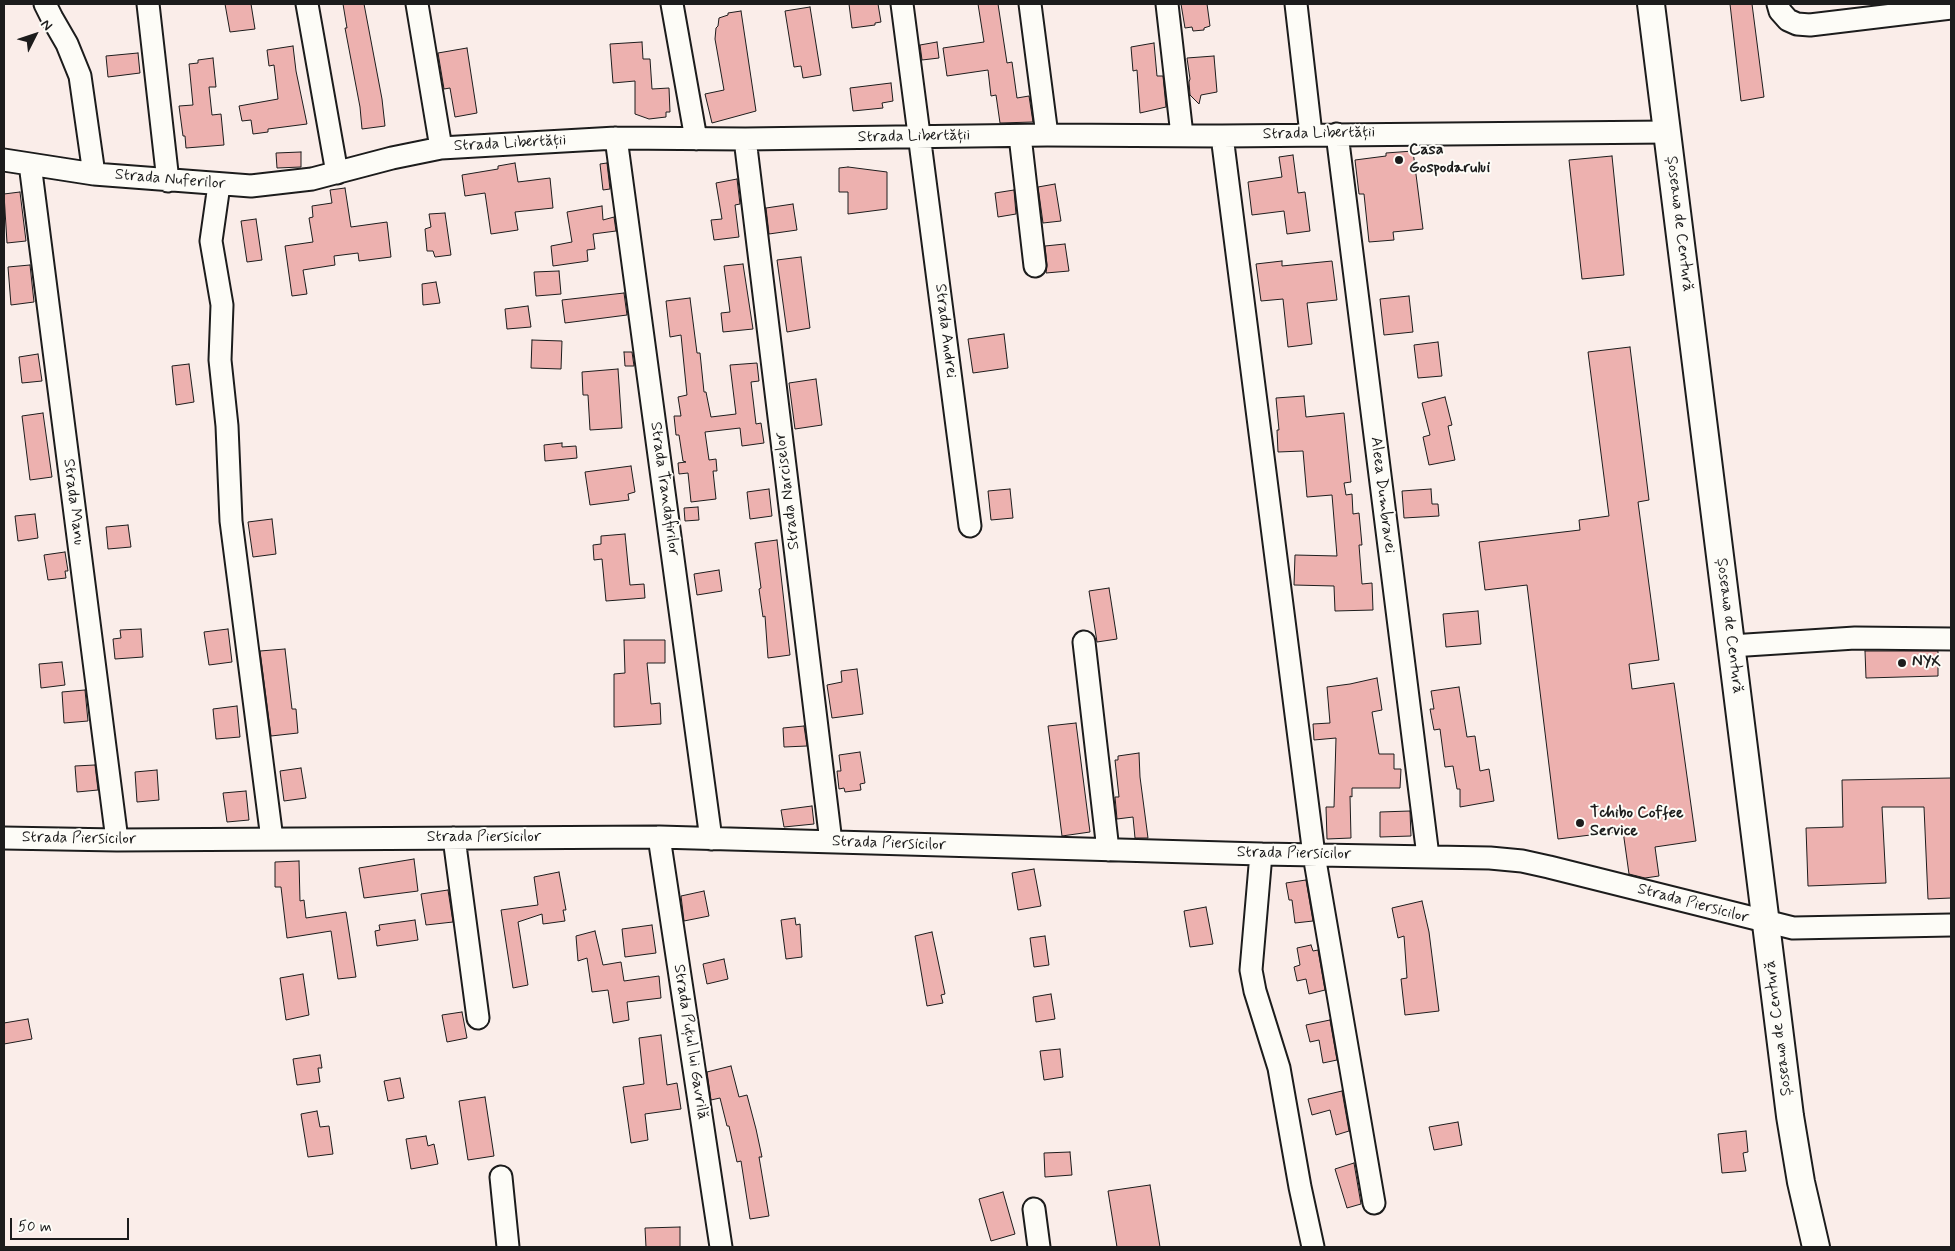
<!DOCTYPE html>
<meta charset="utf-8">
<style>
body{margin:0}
#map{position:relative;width:1955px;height:1251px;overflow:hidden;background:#faede9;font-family:Mynerve,sans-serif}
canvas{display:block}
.frame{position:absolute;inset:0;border:5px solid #1c1c1c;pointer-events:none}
.north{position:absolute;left:10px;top:10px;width:50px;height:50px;-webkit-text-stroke:4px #fdfcf7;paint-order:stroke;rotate:49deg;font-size:14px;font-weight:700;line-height:20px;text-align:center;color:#1c1c1c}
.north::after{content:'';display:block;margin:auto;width:18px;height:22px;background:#1c1c1c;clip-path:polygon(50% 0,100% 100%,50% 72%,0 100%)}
.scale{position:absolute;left:10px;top:1218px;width:119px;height:22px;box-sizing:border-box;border:2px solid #1c1c1c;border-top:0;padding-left:6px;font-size:15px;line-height:18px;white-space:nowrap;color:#1c1c1c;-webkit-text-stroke:4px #fdfcf7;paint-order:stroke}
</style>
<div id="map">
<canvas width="1955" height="1251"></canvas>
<div class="frame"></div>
<div class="north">N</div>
<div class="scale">50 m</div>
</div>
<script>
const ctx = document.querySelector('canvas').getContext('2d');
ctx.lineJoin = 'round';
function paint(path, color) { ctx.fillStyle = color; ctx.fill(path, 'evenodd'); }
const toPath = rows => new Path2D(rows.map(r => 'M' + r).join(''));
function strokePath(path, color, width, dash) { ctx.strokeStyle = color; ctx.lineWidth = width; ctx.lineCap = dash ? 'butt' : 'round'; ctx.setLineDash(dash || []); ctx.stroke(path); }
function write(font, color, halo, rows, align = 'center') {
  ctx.font = font + ' Mynerve,sans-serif'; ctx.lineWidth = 4; ctx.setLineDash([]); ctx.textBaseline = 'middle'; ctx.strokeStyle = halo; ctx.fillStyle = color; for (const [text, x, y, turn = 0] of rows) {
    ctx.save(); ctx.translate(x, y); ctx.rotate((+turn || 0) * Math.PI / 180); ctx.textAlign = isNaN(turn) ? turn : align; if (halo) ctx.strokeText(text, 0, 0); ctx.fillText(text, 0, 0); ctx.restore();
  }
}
const building = toPath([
 [225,4,251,4,255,29,230,32,225,4],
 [343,4,364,4,382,99,385,126,362,129,360,107,345,28,347,28,343,4],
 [849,4,878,4,881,22,875,23,875,25,852,28,849,4],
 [978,4,998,4,1007,63,1012,62,1017,98,1029,96,1033,122,1000,123,996,95,991,96,988,70,947,76,943,48,984,42,978,4],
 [1181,4,1207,4,1210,26,1204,28,1204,30,1193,31,1192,27,1185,28,1181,4],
 [1730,4,1752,4,1764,97,1741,101,1730,4],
 [810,7,821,75,803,78,801,66,794,67,785,11,810,7],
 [741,11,756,111,712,123,705,94,724,90,715,39,716,28,718,26,719,18,728,15,728,13,741,11],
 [642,42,643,59,650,59,652,89,669,88,670,112,666,112,666,117,649,119,635,114,635,81,613,83,610,44,642,42],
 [937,42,939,58,922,60,920,45,937,42],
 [1154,43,1157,76,1163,76,1166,107,1140,113,1137,70,1133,71,1131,47,1154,43],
 [293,46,296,71,307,124,268,129,268,132,253,134,251,120,242,121,239,106,278,99,274,65,269,66,267,50,293,46],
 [467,48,477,113,455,117,450,88,444,89,438,53,467,48],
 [138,53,140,73,108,77,106,56,138,53],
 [1214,56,1217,92,1201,95,1199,104,1190,95,1189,82,1190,79,1187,58,1214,56],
 [213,58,216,87,209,87,212,115,221,114,224,145,186,148,185,136,183,136,179,106,193,105,189,64,198,63,198,60,213,58],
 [891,83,893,101,882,103,883,108,853,111,850,88,891,83],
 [1413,151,1423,229,1393,232,1394,240,1369,242,1364,194,1359,194,1355,160,1386,156,1386,153,1413,151],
 [301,152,301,167,277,168,276,153,301,152],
 [1293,155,1298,193,1305,192,1310,231,1287,234,1284,211,1252,215,1248,182,1282,177,1279,157,1293,155],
 [1612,156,1624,275,1582,279,1569,160,1612,156],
 [515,163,518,182,550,178,553,208,515,212,518,230,491,234,485,193,465,196,462,175,498,169,498,166,515,163],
 [607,163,610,189,603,190,600,164,607,163],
 [848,167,887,172,887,209,848,214,848,192,839,192,839,168,848,167],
 [737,179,740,204,735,205,739,237,714,240,711,220,722,219,716,183,737,179],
 [1055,184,1061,221,1043,223,1038,187,1055,184],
 [345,188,351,227,387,222,391,257,359,261,358,253,334,256,335,265,303,270,307,294,292,296,285,246,313,242,309,218,313,217,312,206,332,203,330,190,345,188],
 [1014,190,1016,214,998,217,995,193,1014,190],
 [20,192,26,241,7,243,4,194,20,192],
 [793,204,797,230,769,234,766,208,793,204],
 [602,206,603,220,614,217,616,231,593,234,595,249,587,250,588,261,553,266,551,246,572,242,567,212,602,206],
 [445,213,451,255,435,257,433,251,427,251,425,229,431,227,429,214,445,213],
 [256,219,262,260,247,262,241,221,256,219],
 [1065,244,1069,271,1046,273,1047,265,1045,246,1065,244],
 [801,257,810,328,787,332,777,260,801,257],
 [1282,261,1282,266,1332,261,1337,300,1307,303,1312,344,1288,347,1283,299,1261,301,1256,264,1282,261],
 [743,264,753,329,723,332,721,313,730,312,724,266,743,264],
 [30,265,34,302,11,305,8,267,30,265],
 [559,271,561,294,536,296,534,272,559,271],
 [436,282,440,303,423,305,422,284,436,282],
 [624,293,627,315,565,323,562,300,624,293],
 [1409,296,1413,332,1384,335,1380,299,1409,296],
 [690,298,697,353,700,353,704,392,706,392,711,417,736,414,730,365,757,363,759,381,751,382,756,424,761,423,764,443,742,446,740,428,705,432,709,460,716,459,717,471,713,471,716,499,691,502,688,473,679,474,678,463,686,462,683,461,679,435,676,435,674,416,681,416,678,397,687,395,681,335,670,337,666,301,690,298],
 [528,306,531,327,507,329,505,309,528,306],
 [1004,334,1008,368,973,373,968,339,1004,334],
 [532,340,562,341,561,369,531,368,532,340],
 [1438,342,1442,376,1418,378,1414,345,1438,342],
 [1630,347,1649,500,1638,502,1659,660,1629,664,1632,689,1674,683,1696,841,1655,847,1659,876,1645,878,1629,874,1623,831,1558,839,1527,585,1485,590,1479,542,1580,530,1579,520,1609,516,1588,352,1630,347],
 [624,352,632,352,634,366,625,366,624,352],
 [38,354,42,381,22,383,19,357,38,354],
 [189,364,194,402,176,405,172,366,189,364],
 [618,369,622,428,590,430,588,395,583,395,582,372,618,369],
 [816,379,822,425,795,429,789,383,816,379],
 [1304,396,1306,417,1344,413,1351,482,1344,483,1346,495,1352,494,1353,514,1359,513,1362,545,1359,545,1362,584,1372,583,1373,610,1335,611,1334,586,1294,585,1295,555,1337,556,1332,495,1307,497,1303,451,1278,452,1277,430,1279,430,1276,398,1304,396],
 [1445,397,1452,425,1448,426,1455,460,1429,465,1423,437,1430,435,1422,403,1445,397],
 [43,413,52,477,30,480,22,416,43,413],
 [562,443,562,447,576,446,577,458,545,461,544,445,562,443],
 [631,466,635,492,628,494,629,500,590,505,585,472,631,466],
 [769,489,772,516,750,519,747,492,769,489],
 [1010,489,1013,518,991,520,988,491,1010,489],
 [1431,489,1432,504,1438,504,1439,516,1404,518,1402,491,1431,489],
 [698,507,699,520,685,521,684,508,698,507],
 [35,514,38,538,18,541,15,516,35,514],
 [272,519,276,554,253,557,248,522,272,519],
 [128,525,131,547,108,549,106,527,128,525],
 [625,534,630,585,644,584,645,598,606,601,602,559,594,560,593,545,601,544,601,536,625,534],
 [777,540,790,655,768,658,765,616,763,617,759,589,761,588,755,543,777,540],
 [65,552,68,571,65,571,66,578,48,580,44,555,65,552],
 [719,570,722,591,697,595,694,574,719,570],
 [1109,588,1117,639,1097,642,1089,591,1109,588],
 [1478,611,1481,644,1446,647,1443,614,1478,611],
 [141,629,143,657,115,659,113,639,121,638,120,630,141,629],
 [228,629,232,662,209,665,204,632,228,629],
 [624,640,665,640,665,663,647,663,651,704,660,703,661,724,614,727,614,674,625,673,624,640],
 [285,649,292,709,296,709,298,733,271,736,260,651,285,649],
 [1865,651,1938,651,1938,676,1866,678,1865,651],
 [62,662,65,685,41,688,39,664,62,662],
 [857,669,863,714,832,718,827,685,842,682,841,671,857,669],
 [1377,678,1382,710,1372,712,1379,754,1394,754,1394,769,1401,769,1400,788,1352,788,1352,797,1350,796,1351,838,1327,839,1326,807,1334,807,1336,738,1314,740,1313,724,1330,723,1327,687,1350,684,1377,678],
 [1459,687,1467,737,1475,736,1480,771,1489,769,1494,801,1460,807,1460,789,1457,789,1453,766,1445,767,1440,729,1434,730,1430,709,1434,709,1431,691,1459,687],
 [85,690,88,721,64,723,62,692,85,690],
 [237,706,240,737,216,739,213,709,237,706],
 [1076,723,1090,832,1062,836,1048,726,1076,723],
 [804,726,807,746,784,747,783,728,804,726],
 [860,752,865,783,860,784,861,790,845,792,844,788,839,789,837,771,841,771,839,755,860,752],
 [1139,753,1140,777,1148,838,1135,838,1133,817,1117,819,1115,797,1119,797,1115,760,1118,760,1118,756,1139,753],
 [95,765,98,790,77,792,75,766,95,765],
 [301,768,306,798,284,801,280,771,301,768],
 [157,770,159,800,137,802,135,772,157,770],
 [1951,778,1951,898,1928,899,1924,807,1882,807,1886,883,1808,886,1806,828,1843,827,1842,780,1951,778],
 [246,791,249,820,227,822,223,793,246,791],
 [812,806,814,824,784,827,781,810,812,806],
 [1410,811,1411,836,1380,837,1380,812,1410,811],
 [414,859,418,891,364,898,359,868,414,859],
 [299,861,300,901,304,900,306,918,346,912,356,977,338,979,331,931,287,938,281,887,275,887,275,862,299,861],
 [1034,869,1041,906,1018,910,1012,873,1034,869],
 [559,872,566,910,563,910,565,921,543,924,542,914,518,922,528,985,513,988,501,910,538,905,534,877,559,872],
 [1306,880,1313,921,1295,923,1292,900,1289,900,1286,883,1306,880],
 [448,890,453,922,426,925,421,894,448,890],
 [704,891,709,916,684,921,681,896,704,891],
 [1422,901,1429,932,1439,1011,1405,1015,1401,979,1407,978,1404,936,1398,938,1392,908,1422,901],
 [1206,907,1213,944,1190,947,1184,911,1206,907],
 [795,918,796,925,800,924,802,957,786,959,781,920,795,918],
 [415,920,418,940,377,946,375,931,380,930,379,925,415,920],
 [652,925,656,953,625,957,622,929,652,925],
 [595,931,603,965,621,962,624,981,659,976,661,998,627,1002,629,1020,613,1023,608,990,592,992,587,958,578,961,576,936,595,931],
 [932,932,945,994,941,995,943,1003,927,1006,915,936,932,932],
 [1045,936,1049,965,1034,967,1030,938,1045,936],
 [1311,945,1313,951,1318,950,1325,990,1309,994,1306,979,1297,981,1294,967,1300,965,1297,948,1311,945],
 [724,959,728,979,707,984,703,964,724,959],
 [303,974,309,1015,286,1020,280,978,303,974],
 [1051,994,1055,1019,1036,1022,1033,997,1051,994],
 [462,1012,467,1038,447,1042,442,1015,462,1012],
 [28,1019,32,1039,4,1044,4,1023,28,1019],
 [1330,1020,1337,1060,1323,1063,1319,1040,1310,1042,1306,1025,1330,1020],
 [661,1035,667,1085,677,1083,681,1109,645,1114,648,1140,631,1143,623,1087,644,1084,639,1038,661,1035],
 [1060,1049,1063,1077,1044,1080,1040,1051,1060,1049],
 [320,1055,322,1068,318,1068,320,1082,297,1085,293,1059,320,1055],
 [731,1066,739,1097,747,1095,756,1129,762,1157,759,1157,769,1216,750,1219,741,1161,737,1162,729,1126,727,1126,720,1098,711,1100,707,1072,731,1066],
 [400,1078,404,1098,388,1101,384,1081,400,1078],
 [1342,1091,1349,1131,1336,1135,1330,1110,1312,1115,1308,1099,1342,1091],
 [485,1097,494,1156,468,1160,459,1101,485,1097],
 [317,1111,320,1127,329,1126,333,1154,308,1157,301,1114,317,1111],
 [1458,1122,1462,1145,1434,1150,1429,1127,1458,1122],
 [1746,1131,1748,1152,1743,1153,1746,1171,1722,1173,1718,1134,1746,1131],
 [426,1136,428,1146,434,1144,438,1164,411,1169,406,1139,426,1136],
 [1070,1152,1072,1175,1045,1177,1044,1153,1070,1152],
 [1354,1163,1361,1204,1347,1208,1335,1169,1354,1163],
 [1150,1185,1160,1247,1117,1247,1108,1191,1150,1185],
 [1003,1192,1015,1234,991,1241,979,1199,1003,1192],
 [680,1227,680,1247,646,1247,645,1228,680,1227]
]);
paint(building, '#edb1af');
strokePath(building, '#1c1c1c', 1);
const minor = toPath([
 [45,4,52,18,67,44,80,76,94,174],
 [148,4,168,181],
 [307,4,337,173],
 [417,4,441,148],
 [672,4,696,139],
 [902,4,970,526],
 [1030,4,1047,135],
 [1167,4,1182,135],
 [1296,4,1311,134],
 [1778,4,1780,11,1788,20,1797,24,1810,25,1951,8],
 [1337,134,1428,856],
 [1020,136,1035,266],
 [1222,136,1314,855,1374,1203],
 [616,138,711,839],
 [745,139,831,842],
 [4,160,94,174,251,186,312,179,392,158,441,148,616,138,745,139,1047,135,1222,136,1668,132],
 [30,164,117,840],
 [219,185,211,241,222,305,220,360,227,426,231,521,272,839],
 [1084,642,1108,850],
 [1731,646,1855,638,1951,639],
 [659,837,721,1247],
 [4,838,117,840,659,837,1261,854,1490,858,1522,861,1549,867,1793,928,1951,925],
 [454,838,478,1018],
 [1261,854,1251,970,1255,991,1279,1068,1300,1187,1313,1247],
 [501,1177,508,1247],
 [1034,1209,1039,1247]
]);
const major = toPath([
 [1651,4,1790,1116,1801,1182,1816,1247]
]);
strokePath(minor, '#1c1c1c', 25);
strokePath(major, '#1c1c1c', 30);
strokePath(minor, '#fdfcf7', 21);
strokePath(major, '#fdfcf7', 26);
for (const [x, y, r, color] of [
 [1399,160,5,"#1c1c1c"],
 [1902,663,5,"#1c1c1c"],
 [1580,823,5,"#1c1c1c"]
]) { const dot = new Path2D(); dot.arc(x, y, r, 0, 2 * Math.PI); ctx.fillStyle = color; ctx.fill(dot); strokePath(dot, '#fdfcf7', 2); }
write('16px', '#1c1c1c', '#fdfcf7', [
 ["Strada Libertății",1319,134,-1],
 ["Strada Libertății",914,137,-1],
 ["Strada Libertății",510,144,-3],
 ["Strada Nuferilor",170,180,5],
 ["Șoseaua de Centură",1679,224,83],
 ["Strada Andrei",945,331,83],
 ["Strada Trandafirilor",664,489,82],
 ["Strada Narciselor",788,491,-97],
 ["Aleea Dumbravei",1382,495,83],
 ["Strada Manu",73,502,83],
 ["Șoseaua de Centură",1729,626,83],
 ["Strada Piersicilor",484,838],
 ["Strada Piersicilor",79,839,1],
 ["Strada Piersicilor",889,844,2],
 ["Strada Piersicilor",1294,854,1],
 ["Strada Piersicilor",1693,904,15],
 ["Șoseaua de Centură",1779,1028,-97],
 ["Strada Puțul lui Gavrilă",690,1042,81]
]);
write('bold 16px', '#1c1c1c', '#fdfcf7', [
 ["Casa",1409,151],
 ["Gospodarului",1409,169],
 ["NYX",1912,663],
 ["Tchibo Coffee",1590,814],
 ["Service",1590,832]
], 'left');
</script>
